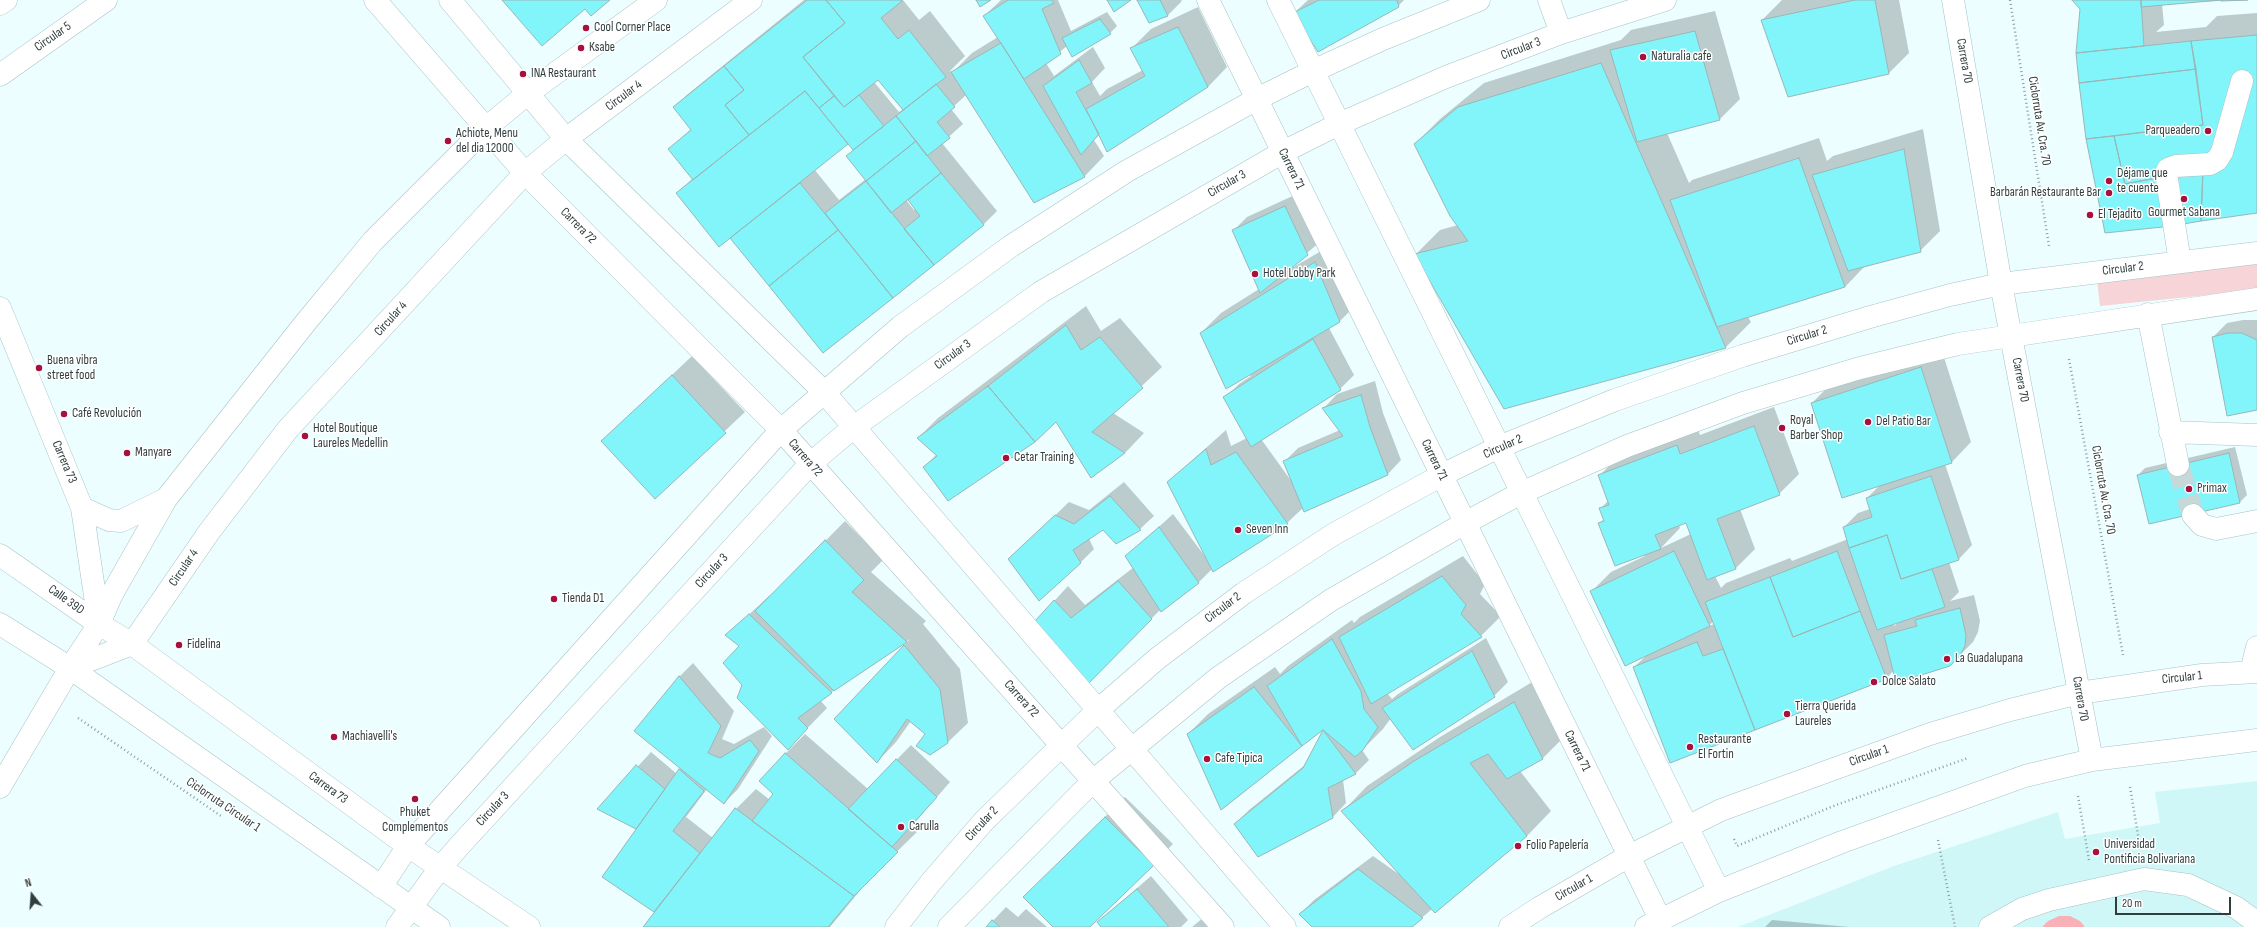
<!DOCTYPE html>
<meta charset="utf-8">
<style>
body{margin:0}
#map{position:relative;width:2257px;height:927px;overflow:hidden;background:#ecfeff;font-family:"Sofia Sans Condensed",sans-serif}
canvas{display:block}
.north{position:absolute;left:12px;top:875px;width:40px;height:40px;-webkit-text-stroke:3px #fff;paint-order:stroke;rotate:343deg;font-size:11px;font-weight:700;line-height:16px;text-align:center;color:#323e3e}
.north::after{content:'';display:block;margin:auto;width:14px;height:18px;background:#323e3e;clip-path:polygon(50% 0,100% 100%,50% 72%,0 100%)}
.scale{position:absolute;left:2115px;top:897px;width:116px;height:18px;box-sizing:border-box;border:2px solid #323e3e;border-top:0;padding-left:5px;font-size:12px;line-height:14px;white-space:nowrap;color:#323e3e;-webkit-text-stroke:3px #fff;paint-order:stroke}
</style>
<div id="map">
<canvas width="2257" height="927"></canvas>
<div class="north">N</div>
<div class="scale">20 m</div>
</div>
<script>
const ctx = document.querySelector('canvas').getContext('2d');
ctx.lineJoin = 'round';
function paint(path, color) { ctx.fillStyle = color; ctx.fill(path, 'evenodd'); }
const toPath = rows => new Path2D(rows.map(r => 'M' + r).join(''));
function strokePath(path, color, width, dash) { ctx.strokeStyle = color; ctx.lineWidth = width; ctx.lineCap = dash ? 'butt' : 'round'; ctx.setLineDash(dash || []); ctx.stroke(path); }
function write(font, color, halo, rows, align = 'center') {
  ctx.font = font + ' "Sofia Sans Condensed",sans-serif'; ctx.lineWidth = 3; ctx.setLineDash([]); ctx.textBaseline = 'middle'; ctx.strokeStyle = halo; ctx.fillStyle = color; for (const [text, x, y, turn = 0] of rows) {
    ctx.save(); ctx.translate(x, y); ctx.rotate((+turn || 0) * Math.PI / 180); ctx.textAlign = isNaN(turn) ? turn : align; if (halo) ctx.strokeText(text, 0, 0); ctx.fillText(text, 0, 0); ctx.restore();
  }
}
paint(toPath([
 [2257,781,2257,927,1738,927,1894,866,2058,812,2065,839,2160,823,2155,792]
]), '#cff7f8');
paint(toPath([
 [2257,264,2257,290,2100,306,2097,281]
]), '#f7d4d7');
paint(toPath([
 [2059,916,2070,916,2080,921,2085,927,2042,927,2048,921]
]), '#f8b1b7');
paint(toPath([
 [804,0,903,0,919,20,930,11,965,56,950,71,952,73,972,53,998,37,984,16,1001,0,1058,0,1071,31,1107,12,1117,26,1110,33,1073,55,1067,46,1046,63,1054,76,1093,47,1105,68,1092,82,1100,96,1107,89,1143,70,1131,49,1151,29,1198,7,1227,67,1208,87,1100,134,1094,140,1104,156,1085,176,966,95,951,109,963,124,942,143,997,211,983,225,823,352,730,237,677,193,693,178,669,149,691,129,674,107,688,94],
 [878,79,903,109,899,112,874,82],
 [848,142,854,150,847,156,866,179,839,200,814,169],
 [908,199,916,209,914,210,906,200],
 [1138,0,1181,0,1182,1,1168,15,1149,21],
 [1308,0,1404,0,1398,6,1294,13],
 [1782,0,1899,0,1909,53,1889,73,1789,96,1762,20],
 [2073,0,2236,0,2162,4,2164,25,2156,32,2206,27,2217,16,2257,13,2257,212,2105,232,2087,139,2077,53,2081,8],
 [1715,11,1740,99,1720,119,1667,133,1689,183,1692,180,1819,138,1827,161,1833,156,1923,129,1940,231,1920,251,1864,267,1845,287,1748,317,1751,322,1726,347,1504,407,1416,254,1440,230,1458,225,1415,144,1440,119,1484,83,1621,40,1631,30],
 [1299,193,1321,241,1285,272,1335,243,1360,301,1340,321,1329,328,1354,375,1340,389,1261,439,1292,482,1284,462,1298,448,1340,430,1324,408,1337,394,1375,381,1383,413,1401,460,1388,474,1304,507,1287,523,1213,571,1212,569,1199,582,1161,609,1086,684,1036,621,1068,586,1085,605,1134,567,1127,556,1173,514,1207,559,1168,482,1226,430,1231,446,1247,438,1225,398,1239,384,1251,376,1201,333,1221,313,1259,289,1233,231,1247,217],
 [1086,306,1101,331,1120,318,1162,367,1113,413,1144,433,1125,453,1092,476,1057,421,924,467,937,454,918,438,938,418],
 [2243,320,2257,320,2257,409,2213,337,2227,323],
 [1941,348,1971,442,1952,462,1945,464,1972,545,1959,559,1949,562,1959,592,1950,601,1974,595,1980,621,1978,632,1973,642,1949,666,1894,670,1887,678,1671,761,1634,667,1646,656,1591,592,1611,572,1645,556,1599,524,1604,519,1600,509,1608,501,1599,476,1619,456,1697,426,1700,435,1774,407,1799,474,1779,494,1740,509,1755,549,1735,569,1715,576,1721,588,1726,583,1790,558,1792,561,1848,539,1844,527,1858,513,1870,509,1867,498,1880,485,1812,403,1832,383],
 [1686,522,1691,534,1661,548,1680,528,1679,525],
 [1714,621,1715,624,1708,626],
 [1899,622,1894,626,1893,624],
 [692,356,745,412,655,497,602,441],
 [2235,447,2247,495,2240,502,2149,523,2138,475,2145,468],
 [1124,482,1154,516,1140,529,1103,529,1089,539,1094,549,1080,563,1023,546,1069,502,1089,510],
 [845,521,883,560,871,572,926,621,923,624,960,669,968,723,947,743,926,734,911,721,896,742,877,762,835,719,910,639,820,700,827,708,788,748,744,685,741,646,727,635,770,595,771,596],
 [1463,556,1485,584,1480,594,1501,616,1481,636,1387,693,1392,699,1398,694,1486,638,1508,682,1494,696,1391,718,1383,729,1362,750,1369,760,1355,774,1343,780,1346,803,1332,818,1235,824,1249,810,1306,764,1326,729,1323,729,1222,809,1188,734,1208,714,1275,667,1280,674,1288,666,1352,620,1354,623,1360,617],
 [693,663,734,711,722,739,734,744,764,727,772,736,738,789,724,803,707,789,686,817,713,838,736,809,756,789,770,800,774,794,785,754,805,734,868,789,911,745,950,782,911,827,917,832,872,876,830,927,644,927,659,908,637,829,599,809,651,752,677,774,681,768,679,677],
 [1539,678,1567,734,1542,759,1520,771,1551,811,1527,836,1435,912,1432,909,1411,927,1313,927,1300,914,1314,900,1373,856,1403,877,1343,811,1367,786,1440,737],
 [1125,797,1173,844,1089,927,1054,927,1024,897],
 [1151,876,1188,920,1181,927,1103,927,1098,922],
 [1006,907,1018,917,1026,909,1047,927,987,927],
 [1204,917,1213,927,1192,927],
 [1772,920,1850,927,1765,927]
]), '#0003');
const building = toPath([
 [502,0,610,0,591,16,585,9,542,46,502,0],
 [807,0,826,0,845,23,803,57,834,96,819,108,805,91,749,135,725,105,744,90,724,66,807,0],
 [826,0,901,0,902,1,881,18,898,39,909,30,946,77,903,110,878,80,844,107,803,57,845,23,826,0],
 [976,0,991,0,980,7,976,0],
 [1008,0,1052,0,1054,3,1042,9,1061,54,1024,79,983,16,1008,0],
 [1107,0,1131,0,1114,12,1107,0],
 [1137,0,1160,0,1168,16,1149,23,1137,0],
 [1319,0,1397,0,1399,7,1318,52,1293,13,1319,0],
 [1855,0,1875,0,1889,74,1788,97,1761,20,1855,0],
 [2072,0,2141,0,2144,46,2076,53,2080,9,2072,0],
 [2141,0,2221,0,2141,7,2141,0],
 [2221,0,2248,0,2221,1,2221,0],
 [1100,19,1111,34,1072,57,1062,38,1100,19],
 [1178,27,1208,87,1107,152,1086,109,1145,76,1130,48,1178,27],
 [1695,31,1720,120,1637,142,1610,50,1695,31],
 [2257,35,2257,213,2201,221,2203,169,2125,184,2114,136,2203,125,2191,41,2257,35],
 [2191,41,2196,69,2079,83,2076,53,2191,41],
 [1001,43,1085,177,1034,203,951,72,1001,43],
 [1079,60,1092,83,1076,92,1099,134,1081,155,1043,86,1079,60],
 [1601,63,1726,348,1504,409,1414,254,1468,241,1450,216,1414,144,1458,107,1601,63],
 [724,66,744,90,725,105,749,135,693,180,668,149,691,130,673,107,724,66],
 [2196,69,2203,125,2086,139,2079,83,2196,69],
 [936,84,955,107,937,122,950,138,927,156,896,116,936,84],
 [805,91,848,144,719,247,676,193,805,91],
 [859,95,884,126,853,150,819,108,834,96,844,107,859,95],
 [896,116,916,141,866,181,846,156,896,116],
 [2114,136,2125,184,2162,177,2172,226,2105,233,2086,139,2114,136],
 [916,141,941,173,891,213,866,181,916,141],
 [1904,149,1921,252,1848,271,1812,175,1904,149],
 [1799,158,1845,287,1717,327,1670,200,1799,158],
 [2203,169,2201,221,2172,226,2162,177,2203,169],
 [941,173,984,225,934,265,904,229,920,216,908,200,941,173],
 [866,181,934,265,893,298,825,213,866,181],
 [800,183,838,230,769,286,730,238,800,183],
 [1285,206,1308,255,1260,293,1232,230,1285,206],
 [838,230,893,298,823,353,769,286,838,230],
 [1315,262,1340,322,1226,389,1200,333,1315,262],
 [1066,325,1081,350,1100,337,1143,388,1092,432,1125,453,1091,478,1056,422,1035,442,988,386,1066,325],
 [2228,333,2242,333,2257,340,2257,410,2227,416,2212,337,2228,333],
 [1313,339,1341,390,1251,447,1223,397,1313,339],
 [1921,367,1952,463,1842,498,1811,403,1921,367],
 [672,375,726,433,655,499,601,441,672,375],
 [988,386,1035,442,948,501,923,467,937,456,917,438,988,386],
 [1361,395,1370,427,1388,475,1304,512,1283,461,1343,436,1322,408,1361,395],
 [1754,426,1780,495,1717,519,1736,569,1707,580,1686,523,1655,535,1661,549,1615,566,1598,523,1604,521,1599,508,1609,505,1598,475,1677,445,1680,454,1754,426],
 [1206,449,1211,465,1236,452,1288,524,1213,572,1167,482,1206,449],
 [2229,453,2240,503,2149,524,2137,475,2229,453],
 [1931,476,1959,560,1901,579,1887,535,1849,548,1843,527,1872,517,1866,498,1931,476],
 [1110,496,1141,530,1116,544,1103,530,1073,550,1081,563,1039,601,1008,559,1055,515,1074,524,1110,496],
 [1159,527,1199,583,1161,612,1125,556,1159,527],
 [1887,535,1901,579,1932,569,1945,607,1877,630,1849,548,1887,535],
 [825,540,864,580,852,592,907,642,834,691,755,611,825,540],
 [1674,551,1710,626,1625,666,1590,591,1674,551],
 [1837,551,1860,611,1793,637,1770,577,1837,551],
 [1442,576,1466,605,1461,614,1482,637,1371,704,1339,637,1442,576],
 [1770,577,1793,637,1860,611,1887,679,1755,730,1705,602,1770,577],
 [1118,581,1152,619,1086,686,1035,621,1054,600,1071,618,1118,581],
 [1960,608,1966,635,1965,646,1959,657,1950,666,1896,683,1884,635,1917,626,1915,620,1960,608],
 [749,614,832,693,798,718,808,728,788,750,737,698,742,685,723,663,739,646,725,635,749,614],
 [1332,639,1361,691,1364,709,1378,727,1363,750,1355,757,1323,730,1302,746,1267,686,1332,639],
 [1697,642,1703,656,1723,649,1755,730,1670,763,1633,667,1697,642],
 [904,645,940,689,948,743,930,755,916,746,925,734,907,719,877,763,834,719,904,645],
 [1472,651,1495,697,1413,750,1382,708,1472,651],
 [679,676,721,726,708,753,720,758,750,740,759,751,724,804,634,731,679,676],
 [1254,687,1302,746,1221,810,1187,734,1254,687],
 [1514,702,1543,759,1507,779,1488,754,1470,763,1527,836,1435,913,1341,811,1414,761,1514,702],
 [1323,730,1356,774,1328,788,1333,818,1258,857,1234,824,1303,768,1323,730],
 [785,753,898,852,854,896,752,821,773,794,759,781,785,753],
 [896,759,937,797,892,847,848,809,896,759],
 [636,765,665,789,636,829,597,809,636,765],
 [679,769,704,791,673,831,700,853,654,912,602,877,679,769],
 [735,808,854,896,828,927,643,927,735,808],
 [1105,817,1154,865,1090,927,1053,927,1023,897,1105,817],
 [1358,869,1423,918,1412,927,1312,927,1299,914,1358,869],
 [1137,889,1169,927,1101,927,1097,922,1137,889],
 [992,920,1000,927,986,927,992,920]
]);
paint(building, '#82f5fa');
strokePath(building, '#9ab6b7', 1);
strokePath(toPath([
 [2178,465,2193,515]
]), '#c7d8d8', 22, [22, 11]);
const minor = toPath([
 [375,0,525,173,781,430,1223,927],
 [450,0,566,139,823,391,1285,927],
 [1208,0,1660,919],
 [1278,0,1719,891],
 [1549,0,1561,33],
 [1953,0,2001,284,2092,760],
 [0,4,6,0],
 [0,75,106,0],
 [2180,262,2166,173,2168,169,2176,166,2210,164,2217,160,2222,152,2242,81],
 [0,308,82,508,99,623],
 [2148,314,2178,465],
 [2170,432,2257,435],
 [82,508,109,520,121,521,166,499],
 [2193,515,2202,525,2216,529,2257,521],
 [0,555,99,624,132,644,408,846,529,927],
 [0,624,70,668,439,927],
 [70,668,132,644,209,532,288,429,525,173,566,139,751,0],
 [2251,672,2257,647],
 [0,787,70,668,99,624,112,594,166,499,306,322,373,241,486,128,527,94,656,0],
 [381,887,408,846,781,430,900,327,1011,246,1127,171,1257,99,1313,71,1383,39,1479,0],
 [397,927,440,868,461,844,810,464,854,427,1041,292,1283,152,1339,124,1446,77,1561,33,1665,0],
 [896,927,931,882,984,821,1098,710,1158,658,1244,593,1334,534,1442,475,1499,447,1615,400,1742,356,1870,317,1950,295,2001,284,2257,253],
 [949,927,1093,781,1218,678,1331,600,1465,523,1521,493,1627,446,1743,403,1860,368,1958,344,2257,299],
 [1510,927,1539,908,1629,856,1721,810,1930,734,2010,710,2079,693,2202,675,2257,672],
 [1646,927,1719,891,1842,842,2025,776,2092,760,2257,740],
 [1990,927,2022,909,2049,900,2144,879,2188,885,2237,908,2257,923]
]);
strokePath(minor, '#a7c3c5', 23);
strokePath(toPath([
 [2010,0,2049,246],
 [2069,359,2123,655],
 [78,718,221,816],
 [2130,787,2140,847],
 [2078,796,2089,860],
 [1734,839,1737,846,1836,805,1968,758],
 [1938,840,1955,927]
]), '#8e9d9e', 2.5, [1, 3]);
strokePath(minor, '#fff', 22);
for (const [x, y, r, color] of [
 [586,28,4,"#a7103d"],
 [581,48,4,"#a7103d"],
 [1643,57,4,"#a7103d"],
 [523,74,4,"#a7103d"],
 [2208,131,4,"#a7103d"],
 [448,141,4,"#a7103d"],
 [2109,181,4,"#a7103d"],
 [2109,193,4,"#a7103d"],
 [2184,199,4,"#a7103d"],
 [2090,215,4,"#a7103d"],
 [1255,274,4,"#a7103d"],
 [39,368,4,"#a7103d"],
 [64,414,4,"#a7103d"],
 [1868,422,4,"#a7103d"],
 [1782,428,4,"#a7103d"],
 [305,436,4,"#a7103d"],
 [127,453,4,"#a7103d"],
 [1006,458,4,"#a7103d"],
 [2189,489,4,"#a7103d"],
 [1238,530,4,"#a7103d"],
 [554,599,4,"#a7103d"],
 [179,645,4,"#a7103d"],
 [1947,659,4,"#a7103d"],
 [1874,682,4,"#a7103d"],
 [1787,714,4,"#a7103d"],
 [334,737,4,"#a7103d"],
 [1690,747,4,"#a7103d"],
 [1207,759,4,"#a7103d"],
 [415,799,4,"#a7103d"],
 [901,827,4,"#a7103d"],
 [1518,846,4,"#a7103d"],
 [2096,852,4,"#a7103d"]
]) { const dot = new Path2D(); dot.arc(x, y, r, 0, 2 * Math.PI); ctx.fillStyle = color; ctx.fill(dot); strokePath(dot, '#fff', 1.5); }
write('13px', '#323e3e', '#fff', [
 ["Cool Corner Place",594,28],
 ["Ksabe",589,48],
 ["Naturalia cafe",1651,57],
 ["INA Restaurant",531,74],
 ["Parqueadero",2200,131,"right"],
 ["Achiote, Menu",456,134],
 ["del dia 12000",456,149],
 ["Déjame que",2117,174],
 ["te cuente",2117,189],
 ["Barbarán Restaurante Bar",2101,193,"right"],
 ["Gourmet Sabana",2184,213,"center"],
 ["El Tejadito",2098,215],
 ["Hotel Lobby Park",1263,274],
 ["Buena vibra",47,361],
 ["street food",47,376],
 ["Café Revolución",72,414],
 ["Royal",1790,421],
 ["Barber Shop",1790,436],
 ["Del Patio Bar",1876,422],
 ["Hotel Boutique",313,429],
 ["Laureles Medellin",313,444],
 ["Manyare",135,453],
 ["Cetar Training",1014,458],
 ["Primax",2197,489],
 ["Seven Inn",1246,530],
 ["Tienda D1",562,599],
 ["Fidelina",187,645],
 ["La Guadalupana",1955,659],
 ["Dolce Salato",1882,682],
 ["Tierra Querida",1795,707],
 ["Laureles",1795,722],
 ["Machiavelli's",342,737],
 ["Restaurante",1698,740],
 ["El Fortin",1698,755],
 ["Cafe Tipica",1215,759],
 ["Phuket",415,813,"center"],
 ["Complementos",415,828,"center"],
 ["Carulla",909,827],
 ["Universidad",2104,845],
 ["Pontificia Bolivariana",2104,860],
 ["Folio Papelería",1526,846]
], 'left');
write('13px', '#323e3e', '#fff', [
 ["Circular 5",53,37,-35],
 ["Circular 3",1521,49,-21],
 ["Carrera 70",1964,61,80],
 ["Circular 4",624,96,-37],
 ["Ciclorruta Av. Cra. 70",2039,121,81],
 ["Carrera 71",1291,169,64],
 ["Circular 3",1227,184,-30],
 ["Carrera 72",578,226,45],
 ["Circular 2",2123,269,-7],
 ["Circular 4",391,319,-48],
 ["Circular 2",1807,336,-17],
 ["Circular 3",953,355,-36],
 ["Carrera 70",2020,380,79],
 ["Circular 2",1503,447,-24],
 ["Carrera 72",805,458,49],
 ["Carrera 71",1434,460,64],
 ["Carrera 73",64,462,67],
 ["Ciclorruta Av. Cra. 70",2103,490,80],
 ["Circular 4",184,568,-56],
 ["Circular 3",712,571,-47],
 ["Calle 39D",66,600,36],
 ["Circular 2",1223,608,-37],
 ["Circular 1",2182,678,-6],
 ["Carrera 72",1021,699,48],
 ["Carrera 70",2080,699,80],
 ["Carrera 71",1577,751,64],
 ["Circular 1",1869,756,-20],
 ["Carrera 73",328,788,36],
 ["Ciclorruta Circular 1",223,805,34],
 ["Circular 3",493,809,-47],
 ["Circular 2",982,824,-47],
 ["Circular 1",1574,888,-30]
]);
</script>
